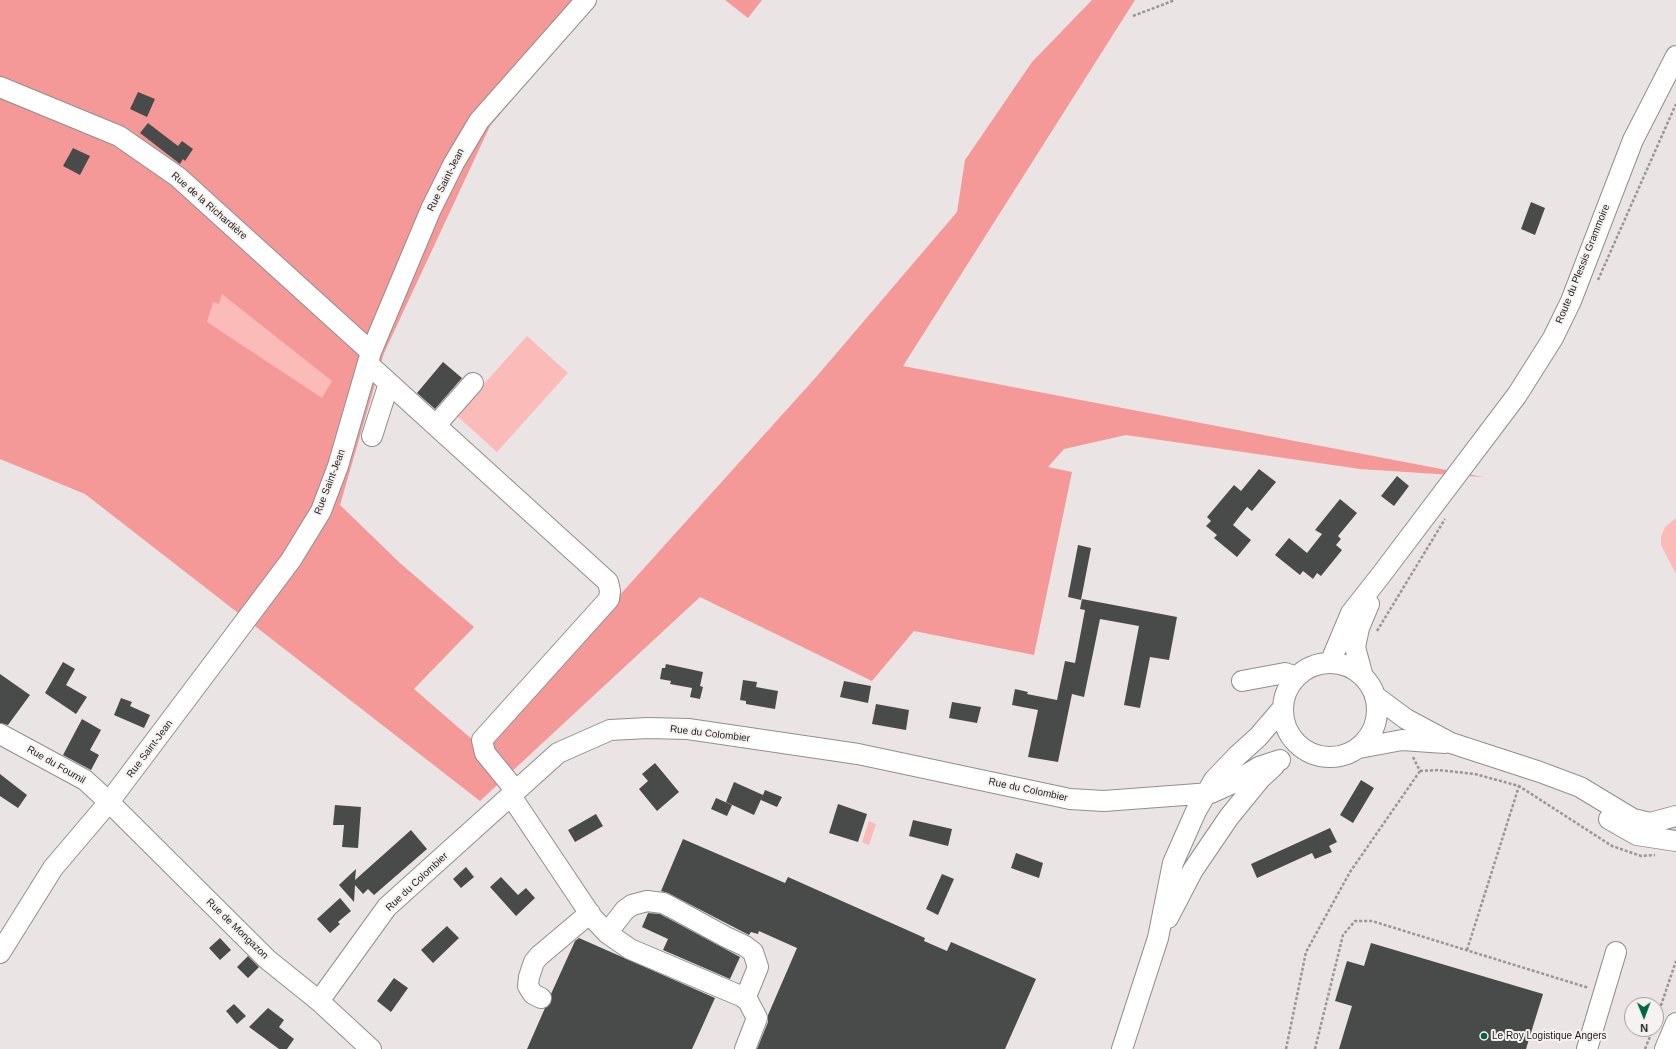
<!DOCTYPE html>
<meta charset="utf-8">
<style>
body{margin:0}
#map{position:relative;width:1676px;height:1049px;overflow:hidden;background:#eae5e4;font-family:Arial,sans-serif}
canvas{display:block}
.north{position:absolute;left:1624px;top:997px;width:40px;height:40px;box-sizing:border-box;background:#f7f2f2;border:1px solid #a19d9d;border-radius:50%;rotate:179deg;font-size:11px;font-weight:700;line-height:16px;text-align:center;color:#1f1d1d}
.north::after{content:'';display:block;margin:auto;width:14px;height:18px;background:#02673c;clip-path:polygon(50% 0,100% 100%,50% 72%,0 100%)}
</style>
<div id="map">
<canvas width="1676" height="1049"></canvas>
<div class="north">N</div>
</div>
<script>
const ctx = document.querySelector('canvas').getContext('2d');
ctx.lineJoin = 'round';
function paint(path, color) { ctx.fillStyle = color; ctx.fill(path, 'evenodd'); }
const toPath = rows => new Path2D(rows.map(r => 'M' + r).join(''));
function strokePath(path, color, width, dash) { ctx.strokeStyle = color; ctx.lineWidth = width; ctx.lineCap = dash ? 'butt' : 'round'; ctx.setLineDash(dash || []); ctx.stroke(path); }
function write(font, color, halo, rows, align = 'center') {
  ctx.font = font + ' Arial,sans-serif'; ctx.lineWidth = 4; ctx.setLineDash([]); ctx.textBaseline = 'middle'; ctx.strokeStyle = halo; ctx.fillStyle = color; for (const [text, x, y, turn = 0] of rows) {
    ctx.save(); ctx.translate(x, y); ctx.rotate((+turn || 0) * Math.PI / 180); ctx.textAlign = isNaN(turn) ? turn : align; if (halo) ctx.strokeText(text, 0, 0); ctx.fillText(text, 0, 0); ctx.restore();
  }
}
paint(toPath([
 [0,0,596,0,490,126,384,353,340,505,400,563,474,627,414,689,482,748,817,376,957,212,965,160,1032,62,1092,0,1135,0,903,366,1483,477,1360,469,1126,435,1064,449,1048,467,1072,472,1034,655,914,631,872,681,700,597,480,801,85,494,0,459],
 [725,0,762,0,748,18]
]), '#f59898');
paint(toPath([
 [222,294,332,381,322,398,207,322,213,302,219,304],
 [527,336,568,373,497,452,456,415],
 [1676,518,1676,574,1661,545,1661,537,1665,527],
 [869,821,876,824,869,845,862,842]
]), '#fabbb9');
paint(toPath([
 [138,92,155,99,147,117,130,109],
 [148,123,178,146,182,141,193,149,185,161,183,159,180,164,140,133],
 [73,148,90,156,80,175,63,166],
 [1531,202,1545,208,1535,235,1521,229],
 [443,362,462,378,435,409,417,393],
 [1259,469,1276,482,1252,511,1247,507,1233,525,1251,540,1237,557,1214,538,1217,535,1206,526,1211,521,1207,517,1234,485,1241,491],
 [1397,476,1409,486,1394,506,1381,496],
 [1340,499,1357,513,1338,536,1341,539,1336,545,1342,550,1321,576,1317,573,1313,579,1303,571,1300,575,1275,555,1289,538,1307,553,1322,534,1315,530],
 [1078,545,1091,548,1081,600,1068,597],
 [1082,599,1177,617,1169,660,1150,657,1140,708,1124,705,1139,626,1100,619,1084,697,1072,694,1058,762,1028,757,1038,710,1012,705,1015,689,1028,692,1027,694,1057,700,1065,661,1075,663,1085,610,1080,609],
 [63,662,75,669,66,685,87,697,76,714,45,693],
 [666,664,703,672,700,686,703,687,700,699,690,697,692,688,670,684,671,681,660,679,662,668,665,668],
 [0,674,30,695,8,725,0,723],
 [743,680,757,682,756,687,778,691,775,709,746,704,746,701,740,700],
 [844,681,871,686,868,703,840,697],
 [121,698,132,702,130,706,150,715,144,728,114,715],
 [952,702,981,707,977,723,949,718],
 [876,704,909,710,906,730,872,724],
 [82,719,101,730,90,750,99,755,91,770,63,755],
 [655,763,679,792,657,811,639,789,648,781,642,774],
 [0,774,27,795,18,808,0,796],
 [1361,780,1374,788,1353,823,1340,815],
 [734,782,763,795,754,815,726,802],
 [765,790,782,797,777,807,761,800],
 [716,798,732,805,727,816,711,809],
 [838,804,867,814,858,842,829,833],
 [335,805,361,807,358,848,342,847,344,825,333,825],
 [596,814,603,826,575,842,568,830],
 [913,820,952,829,948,846,909,836],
 [1330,828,1337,842,1329,846,1332,852,1315,859,1312,853,1257,878,1251,864],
 [411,830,427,849,374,895,368,889,363,894,355,885,354,902,339,885,356,869,355,880],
 [683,839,785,883,788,877,925,938,924,941,947,951,951,942,1036,979,1005,1049,757,1049,768,1022,768,1015,797,948,759,931,758,934,751,932,749,935,668,893,661,891],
 [1016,853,1043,863,1039,878,1011,868],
 [466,867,474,877,461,888,453,879],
 [942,874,954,879,938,915,926,909],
 [501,877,518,895,526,888,535,898,516,916,490,887],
 [340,898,351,911,338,922,340,924,330,933,317,919],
 [648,913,660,914,740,957,730,979,663,950,668,939,642,927],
 [447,926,459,938,433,963,421,950],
 [220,938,231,950,220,960,209,948],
 [579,938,715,998,692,1049,527,1049,545,1008,551,1003,551,994,575,941],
 [1371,943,1543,994,1526,1049,1339,1049,1352,1006,1335,1001,1347,961,1364,966],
 [248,956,259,967,248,978,237,967],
 [394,978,408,988,391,1012,377,1001],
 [234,1004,246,1016,237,1024,226,1011],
 [268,1008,284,1020,279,1027,294,1039,287,1049,279,1049,249,1027]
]), '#484b49');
const minor = toPath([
 [0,87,119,136,178,177,371,352],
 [368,364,608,582,610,591,609,599,482,740,485,753,516,791],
 [436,425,473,383],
 [372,436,389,383],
 '1283 710a47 47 0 1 1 94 0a47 47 0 1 1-94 0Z',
 [1330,663,1351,613,1381,575,1517,395,1553,338,1571,301,1633,140,1676,56],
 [1363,677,1355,647,1359,628,1369,604],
 [1242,681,1285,673,1296,677],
 [1375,696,1406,719,1451,743,1540,772,1580,787,1633,819,1650,823,1676,816],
 [0,734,85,780,109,802,268,960,319,1001,371,1049],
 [1359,748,1402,740,1445,743],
 [511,796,592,917,607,933,630,949,743,997,748,1001,757,1018,745,1049],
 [1609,819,1637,835,1676,841],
 [1168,918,1193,870,1229,817,1260,779,1274,766],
 [607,933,625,910,632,905,647,901,663,903,671,907,726,937,745,946,753,952,758,967,745,999],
 [0,953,53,868,109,802,291,560,321,511,338,466,371,352,431,209,454,163,479,121,586,0],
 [541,998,533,994,528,986,529,977,534,962,539,956,590,913],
 [319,1001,387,907,558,753,610,730,648,728,688,729,858,754,1070,799,1104,801,1211,793,1231,784,1259,767,1280,760],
 [1122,1049,1158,938,1173,863,1196,811,1214,780,1237,756,1258,737,1282,709],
 [1587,1049,1616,952],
 [1665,1049,1676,1023]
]);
strokePath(minor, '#938e8e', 22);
strokePath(toPath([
 [1133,16,1175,0],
 [1598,280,1676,104],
 [1377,631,1445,519],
 [1413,757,1420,771],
 [1420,771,1438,770,1475,774,1519,786,1612,846,1641,856,1655,855],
 [1467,950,1519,786],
 [1656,1020,1676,961],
 [1286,1049,1306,952,1350,872,1420,771],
 [1315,1049,1343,935,1355,921,1372,921,1589,988],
 [1645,1049,1653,1029]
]), '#999695', 2.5, [3, 2]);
strokePath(minor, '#fff', 20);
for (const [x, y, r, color] of [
 [1484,1036,4,"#02673c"]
]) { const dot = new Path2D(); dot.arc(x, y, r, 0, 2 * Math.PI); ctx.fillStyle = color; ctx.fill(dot); strokePath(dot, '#f7f2f2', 1.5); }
write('10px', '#1f1d1d', '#f7f2f2', [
 ["Rue Saint-Jean",446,180,-63],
 ["Rue de la Richardière",209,206,41],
 ["Route du Plessis Grammoire",1583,264,-68],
 ["Rue Saint-Jean",330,482,-69],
 ["Rue du Colombier",710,734,7],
 ["Rue Saint-Jean",150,749,-53],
 ["Rue du Fournil",56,765,30],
 ["Rue du Colombier",1028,790,12],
 ["Rue du Colombier",417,882,-43],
 ["Rue de Mongazon",237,929,44]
]);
write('10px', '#1f1d1d', '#f7f2f2', [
 ["Le Roy Logistique Angers",1492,1036]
], 'left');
</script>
